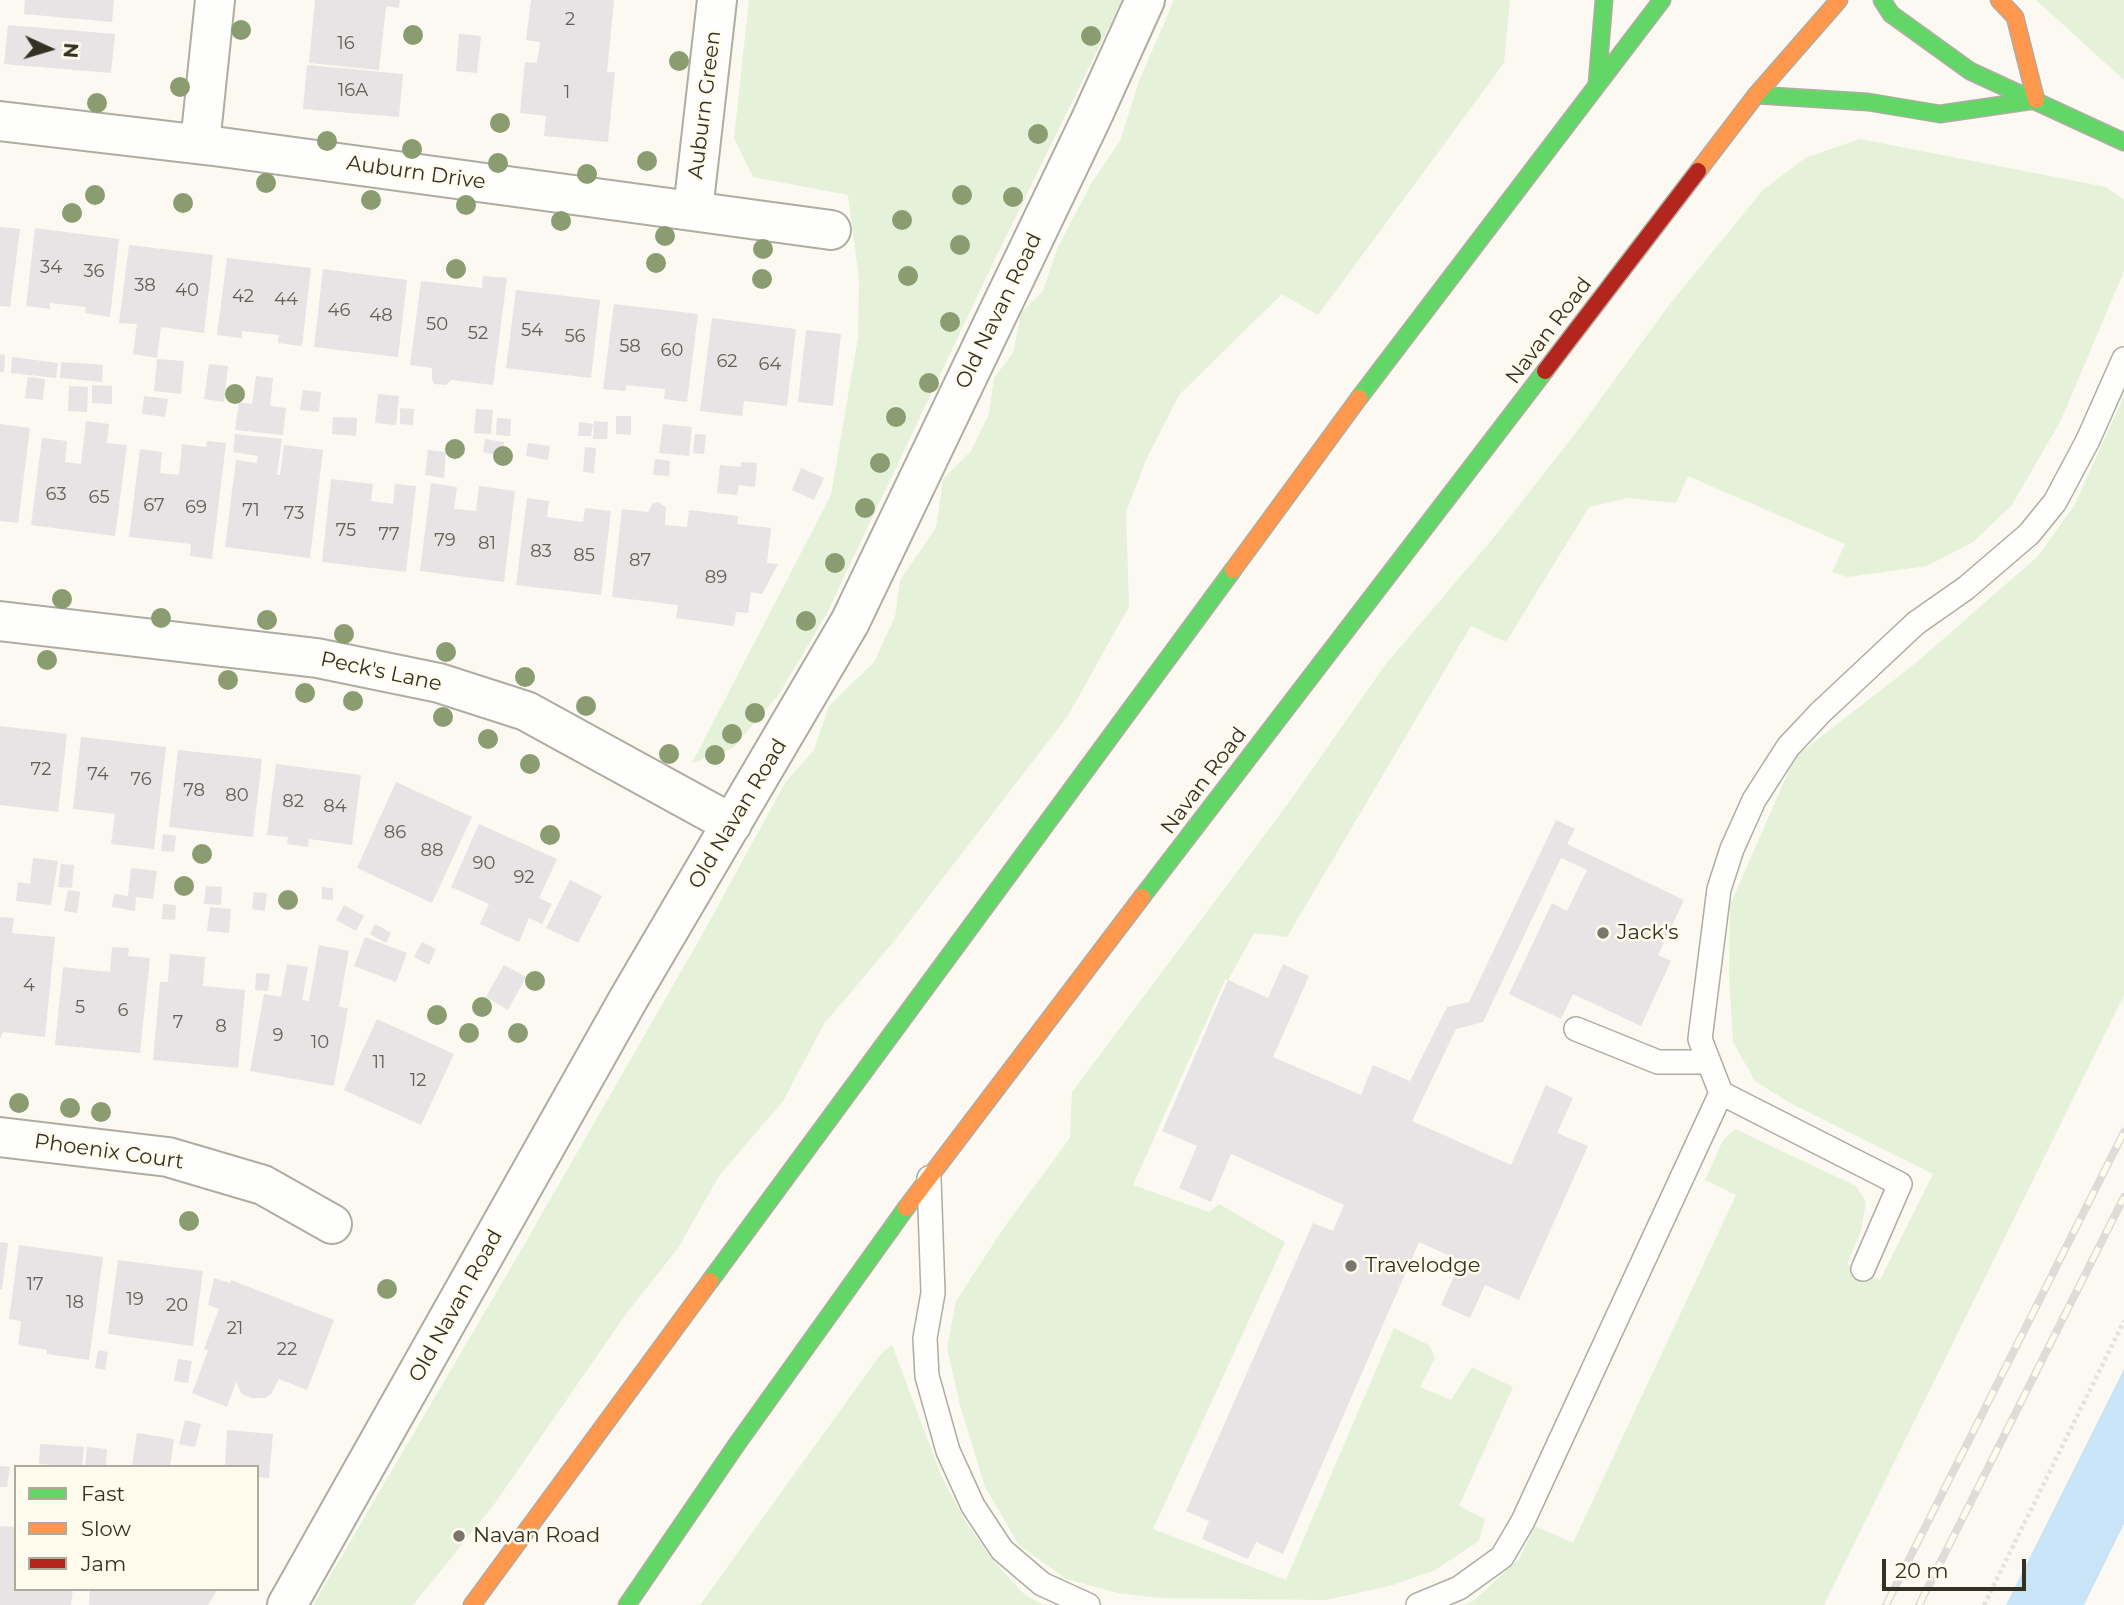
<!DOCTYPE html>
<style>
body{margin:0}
#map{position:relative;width:2124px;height:1605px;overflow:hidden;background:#fbf9f1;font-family:Montserrat,sans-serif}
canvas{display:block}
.legend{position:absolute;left:14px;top:1465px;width:245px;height:126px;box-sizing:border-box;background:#fffced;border:2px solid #aeaa9c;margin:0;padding:9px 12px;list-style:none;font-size:21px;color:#343023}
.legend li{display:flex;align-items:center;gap:14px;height:35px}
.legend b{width:35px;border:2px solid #aeaa9c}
.north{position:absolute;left:14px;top:14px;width:70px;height:70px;-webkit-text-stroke:5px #fffced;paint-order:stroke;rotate:94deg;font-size:19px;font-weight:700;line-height:28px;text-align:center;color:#343023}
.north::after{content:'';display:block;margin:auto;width:24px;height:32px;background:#343023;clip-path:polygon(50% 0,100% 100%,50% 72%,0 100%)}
.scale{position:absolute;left:1882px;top:1559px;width:144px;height:32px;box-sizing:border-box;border:4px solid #343023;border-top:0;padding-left:9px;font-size:21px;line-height:24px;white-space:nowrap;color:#343023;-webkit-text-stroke:5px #fffced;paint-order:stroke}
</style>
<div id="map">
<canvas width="2124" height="1605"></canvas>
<ul class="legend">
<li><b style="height:9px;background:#63d668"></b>Fast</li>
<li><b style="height:9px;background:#ff974d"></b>Slow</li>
<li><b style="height:9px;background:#b3261e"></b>Jam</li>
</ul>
<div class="north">N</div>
<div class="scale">20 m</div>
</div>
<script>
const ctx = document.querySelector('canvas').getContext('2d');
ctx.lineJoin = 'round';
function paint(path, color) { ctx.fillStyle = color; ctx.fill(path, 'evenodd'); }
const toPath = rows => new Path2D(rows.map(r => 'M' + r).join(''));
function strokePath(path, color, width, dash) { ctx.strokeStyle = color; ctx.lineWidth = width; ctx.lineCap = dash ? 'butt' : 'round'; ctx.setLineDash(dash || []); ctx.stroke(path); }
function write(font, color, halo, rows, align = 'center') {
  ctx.font = font + ' Montserrat,sans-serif'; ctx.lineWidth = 5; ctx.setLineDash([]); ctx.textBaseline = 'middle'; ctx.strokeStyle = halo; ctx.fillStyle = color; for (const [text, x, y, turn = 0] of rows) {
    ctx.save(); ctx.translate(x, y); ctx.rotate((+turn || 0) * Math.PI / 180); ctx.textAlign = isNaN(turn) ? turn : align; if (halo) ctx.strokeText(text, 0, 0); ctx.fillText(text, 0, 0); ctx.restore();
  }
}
paint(toPath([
 [749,0,1122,0,995,259,826,615,779,694,733,748,692,763,831,495,858,338,859,279,848,195,753,177,734,138],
 [1174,0,1510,0,1504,63,1318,315,1282,294,1179,395,1146,460,1126,512,1129,607,1067,717,895,940,824,1024,783,1101,719,1176,678,1248,626,1314,493,1506,413,1605,313,1605,520,1252,702,935,785,783,814,750,829,706,874,662,895,617,900,580,936,528,943,479,971,451,989,414,994,378,1013,353,1021,313,1043,291,1057,249,1092,182,1120,141,1139,81],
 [2036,0,2124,0,2124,80],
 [1860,139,2106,187,2124,200,2124,271,2061,420,2012,505,1973,542,1927,566,1847,577,1832,572,1845,544,1688,476,1676,503,1628,498,1589,507,1506,642,1471,626,1287,937,1254,933,1228,980,1225,980,1133,1185,1209,1212,1219,1204,1285,1242,1153,1529,1286,1580,1394,1328,1429,1345,1435,1358,1420,1387,1451,1400,1472,1367,1513,1387,1459,1506,1485,1519,1479,1541,1435,1570,1393,1585,1326,1600,1160,1598,1118,1593,1066,1579,1019,1545,985,1487,960,1405,947,1348,956,1301,1005,1226,1070,1138,1072,1092,1287,805,1385,665,1495,536,1578,430,1669,305,1763,190,1805,158],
 [2124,396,2124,995,1824,1605,1462,1605,1473,1601,1519,1559,1535,1526,1573,1543,1736,1195,1705,1180,1723,1140,1735,1129,1856,1186,1866,1202,1861,1231,1847,1264,1880,1280,1933,1174,1792,1104,1755,1081,1733,1042,1729,974,1730,905,1795,757,1917,662,2038,556,2074,506],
 [892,1345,941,1475,964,1519,991,1558,1025,1595,1044,1605,700,1605,881,1354]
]), '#e6f1da');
paint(toPath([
 [2124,1369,2124,1524,2084,1605,2006,1605]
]), '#c9e4f6');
paint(toPath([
 [25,0,114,0,112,22,24,14],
 [315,0,400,0,399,8,386,6,379,70,309,63],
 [531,0,614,0,607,72,615,72,608,142,544,136,546,116,520,113,525,62,537,63,540,42,526,40],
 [8,25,115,34,111,73,4,64],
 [459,34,481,36,477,73,456,71],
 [307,65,403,74,399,117,303,109],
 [0,227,20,229,10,307,0,306],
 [35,228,119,239,110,317,85,313,86,307,50,303,50,309,26,306],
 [129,245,213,255,204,333,161,327,157,358,133,354,137,324,119,323],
 [227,258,311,268,302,346,278,343,279,335,242,331,242,338,217,335],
 [323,269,407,280,398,357,314,347],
 [483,276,507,278,493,385,451,380,446,385,434,384,432,379,432,368,410,365,421,281,482,288],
 [516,290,600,300,591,378,506,368],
 [614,304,698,314,687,402,664,399,665,389,626,385,626,391,603,389],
 [712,318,796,329,787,406,744,401,742,416,700,411],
 [806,330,841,334,833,406,798,402],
 [0,354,5,355,4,372,0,372],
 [12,357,58,363,56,378,11,373],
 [157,359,184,361,181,394,154,391],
 [61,362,103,365,102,382,60,378],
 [209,364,228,366,224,402,204,399],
 [256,376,273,378,270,406,286,408,283,435,235,430,239,402,252,404],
 [28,377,45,379,43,400,25,398],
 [92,385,112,386,112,404,92,403],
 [69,386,88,387,87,412,68,411],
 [303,390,321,392,319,412,300,410],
 [378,394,399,396,396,425,375,423],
 [144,396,168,399,165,417,142,414],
 [400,408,414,409,413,425,400,424],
 [476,409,493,410,491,434,474,433],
 [616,416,631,416,631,435,616,434],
 [333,417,357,418,356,436,332,434],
 [497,418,511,419,510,436,496,435],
 [86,421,109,424,107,443,127,445,115,536,31,525,42,438,67,441,65,462,81,464],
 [594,421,608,422,607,439,593,439],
 [579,422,593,424,591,436,578,436],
 [0,424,30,428,18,523,0,521],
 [663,424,692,427,689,456,659,453],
 [235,434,282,439,277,475,280,475,284,445,323,450,310,558,225,547,236,460,257,463,258,456,233,452],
 [695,434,706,435,704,454,693,453],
 [485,439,504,442,503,456,483,452],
 [207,441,226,443,212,559,190,556,191,544,129,537,140,449,162,452,160,473,179,475,182,444,206,447],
 [528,443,550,446,548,460,526,456],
 [585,447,596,448,594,473,583,472],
 [428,450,446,452,444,478,425,475],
 [655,459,670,461,669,476,653,475],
 [741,462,757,463,755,487,739,485,737,495,717,493,720,465,741,467],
 [801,468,824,478,814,500,792,490],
 [331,479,373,484,371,501,393,504,395,484,416,486,406,572,322,562],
 [431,483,457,487,454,509,476,511,479,486,515,491,504,582,420,571],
 [527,498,549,501,547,517,583,522,585,508,611,511,601,595,516,585],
 [658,502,666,507,665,525,687,527,689,510,738,516,737,524,771,528,767,563,778,564,762,594,751,592,748,613,736,612,734,626,676,618,678,605,612,597,622,509,648,512,652,504],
 [0,726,67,734,58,812,0,805],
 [81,737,166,747,154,849,111,844,115,814,73,809],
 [178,750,262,759,253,837,169,827],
 [276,764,361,775,352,845,309,839,308,847,287,844,288,837,267,835],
 [396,782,472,817,432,903,357,868],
 [1556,820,1575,829,1567,844,1684,900,1658,955,1671,961,1641,1026,1573,994,1561,1019,1509,994,1552,903,1567,911,1587,870,1561,858,1483,1022,1456,1029,1412,1121,1511,1165,1546,1085,1573,1098,1557,1133,1588,1146,1519,1300,1485,1285,1470,1318,1441,1305,1461,1261,1419,1242,1283,1554,1256,1542,1248,1559,1202,1539,1209,1521,1186,1511,1313,1223,1333,1231,1344,1205,1231,1154,1211,1202,1179,1188,1197,1146,1162,1131,1228,980,1268,998,1283,964,1309,976,1273,1057,1361,1095,1373,1065,1410,1081,1447,1007,1469,1002],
 [479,824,557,859,539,898,552,904,542,924,529,918,519,942,480,924,489,904,451,887],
 [163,834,176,836,174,852,161,851],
 [33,858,58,861,51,905,16,901,18,882,30,884],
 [61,864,74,865,72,888,58,887],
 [131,868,157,871,153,899,136,897,135,911,112,907,114,894,128,896],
 [570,880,602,896,578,943,546,928],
 [206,886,222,887,221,905,204,904],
 [322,887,333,888,333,900,322,899],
 [68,890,80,892,77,913,64,911],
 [254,892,267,893,265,911,252,909],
 [163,904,176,905,175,920,162,919],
 [344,905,364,916,356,931,336,920],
 [210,907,231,909,229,933,207,931],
 [0,917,14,918,12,933,55,937,45,1037,3,1032,0,1039],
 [375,924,391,933,386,943,370,934],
 [365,937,407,953,396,982,354,966],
 [422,942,436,949,429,965,414,957],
 [319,945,349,951,339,1007,348,1008,334,1086,250,1071,264,994,281,997,287,964,308,967,302,1000,309,1001],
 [112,947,129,948,128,956,150,958,140,1053,55,1045,63,967,110,972],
 [170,954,205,957,203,986,245,990,238,1068,153,1060,160,982,168,982],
 [504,965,526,977,508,1010,486,997],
 [256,973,270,974,268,991,255,990],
 [377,1019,454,1054,421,1125,344,1090],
 [0,1242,8,1243,2,1289,0,1289],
 [19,1245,103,1257,89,1360,47,1354,47,1350,18,1345,21,1321,9,1319],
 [118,1260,203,1271,193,1346,108,1334],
 [214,1278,230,1283,231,1280,334,1320,307,1390,279,1379,271,1394,265,1398,252,1398,242,1394,236,1382,227,1407,192,1393,208,1351,204,1349,219,1309,208,1305],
 [98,1350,108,1352,105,1370,95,1368],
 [178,1359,192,1361,188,1383,174,1381],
 [185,1420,201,1424,195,1447,179,1444],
 [227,1430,273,1434,269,1478,257,1477,257,1467,225,1467],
 [137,1433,174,1439,170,1467,132,1466],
 [40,1444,84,1447,82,1467,39,1464],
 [87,1447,107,1449,106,1467,85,1467],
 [0,1466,10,1467,7,1487,0,1487],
 [0,1526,16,1527,16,1589,73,1589,71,1605,0,1605],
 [90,1589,218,1589,208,1605,89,1605]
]), '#e7e4e5');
const lane = toPath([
 [1576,1029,1658,1062,1709,1062],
 [929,1178,933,1293,925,1338,927,1376,948,1451,973,1506,1002,1550,1042,1584,1088,1605],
 [1863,1269,1900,1184,1721,1093,1700,1039,1719,889,1732,849,1754,800,1788,747,1821,712,1916,623,1966,588,2029,534,2055,502,2088,440,2124,359],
 [1418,1605,1459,1588,1502,1557,1523,1521,1721,1093]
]);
const street = toPath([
 [0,121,221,147,831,230],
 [200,144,215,0],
 [693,210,717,0],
 [0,621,317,658,439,683,526,711,732,824],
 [0,1137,168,1157,263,1185,332,1224],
 [287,1605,629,998,850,622,1092,117,1145,0]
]);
const fast = toPath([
 [1882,0,1891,14,1970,71,2124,142],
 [1597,84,1604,0],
 [1756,95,1868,102,1940,114,2036,100],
 [1359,398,1662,0],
 [1142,897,1545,371],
 [710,1281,1233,570],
 [627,1605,737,1444,906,1208]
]);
const slow = toPath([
 [1999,0,2015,17,2036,100],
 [1698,171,1756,95,1839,0],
 [1233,570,1359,398],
 [906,1208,1142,897],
 [472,1605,710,1281]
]);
const jam = toPath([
 [1545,371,1698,171]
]);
strokePath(lane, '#afaca2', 26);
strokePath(street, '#afaca2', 42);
strokePath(fast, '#afaca2', 19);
strokePath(slow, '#afaca2', 19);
strokePath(jam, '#afaca2', 19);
strokePath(toPath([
 [1984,1605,2124,1321]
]), '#e3e2df', 4.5, [3.5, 3.5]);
strokePath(lane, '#fefefd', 23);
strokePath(street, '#fefefd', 38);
strokePath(fast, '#63d668', 16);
strokePath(slow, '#ff974d', 16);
strokePath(jam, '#b3261e', 16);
const rail = toPath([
 [1886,1605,2124,1132],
 [1919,1605,2124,1197]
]);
strokePath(rail, '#dddcd9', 8);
strokePath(rail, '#fffced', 5, [16]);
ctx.fillStyle = '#8a9c70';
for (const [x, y] of [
 [241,30],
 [413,35],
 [1091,36],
 [679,61],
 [180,87],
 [97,103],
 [500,123],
 [1038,134],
 [327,141],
 [412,149],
 [647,161],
 [498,163],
 [587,174],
 [266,183],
 [95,195],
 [962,195],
 [1013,197],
 [371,200],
 [183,203],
 [466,205],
 [72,213],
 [902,220],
 [561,221],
 [665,236],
 [960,245],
 [763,249],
 [656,263],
 [456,269],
 [908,276],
 [762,279],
 [950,322],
 [929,383],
 [235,394],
 [896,417],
 [455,449],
 [503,456],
 [880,463],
 [865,508],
 [835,563],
 [62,599],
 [161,618],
 [267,620],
 [806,621],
 [344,634],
 [446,652],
 [47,660],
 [525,677],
 [228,680],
 [305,693],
 [353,701],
 [586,706],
 [755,713],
 [443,717],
 [732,734],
 [488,739],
 [669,754],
 [715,755],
 [530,764],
 [550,835],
 [202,854],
 [184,886],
 [288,900],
 [535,981],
 [482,1007],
 [437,1015],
 [469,1033],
 [518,1033],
 [19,1103],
 [70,1108],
 [101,1112],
 [189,1221],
 [387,1289]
]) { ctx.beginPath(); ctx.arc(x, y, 10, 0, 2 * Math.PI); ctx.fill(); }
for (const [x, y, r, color] of [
 [1603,933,7,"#7a766b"],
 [1351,1266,7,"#7a766b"],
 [459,1536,7,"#7a766b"]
]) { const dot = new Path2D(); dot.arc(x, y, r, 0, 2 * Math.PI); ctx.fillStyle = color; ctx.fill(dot); strokePath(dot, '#fffced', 2.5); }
write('18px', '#646056', null, [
 ["2",570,20],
 ["16",346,44],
 ["16A",353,91],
 ["1",567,93],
 ["34",51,268],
 ["36",94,272],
 ["38",145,286],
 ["40",187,291],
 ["42",243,297],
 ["44",286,300],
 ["46",339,311],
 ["48",381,316],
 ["50",437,325],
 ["54",532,331],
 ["52",478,334],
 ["56",575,337],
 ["58",630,347],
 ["60",672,351],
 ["62",727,362],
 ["64",770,365],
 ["63",56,495],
 ["65",99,498],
 ["67",154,506],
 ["69",196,508],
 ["71",251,511],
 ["73",294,514],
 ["75",346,531],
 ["77",389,535],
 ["79",445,541],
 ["81",487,544],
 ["83",541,552],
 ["85",584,556],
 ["87",640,561],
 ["89",716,578],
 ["72",41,770],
 ["74",98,775],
 ["76",141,780],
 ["78",194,791],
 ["80",237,796],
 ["82",293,802],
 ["84",335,807],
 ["86",395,833],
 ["88",432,851],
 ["90",484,864],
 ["92",524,878],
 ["4",29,986],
 ["5",80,1008],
 ["6",123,1011],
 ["7",178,1023],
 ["8",221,1027],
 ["9",278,1036],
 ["10",320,1043],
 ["11",379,1063],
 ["12",418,1081],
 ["17",35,1285],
 ["19",135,1300],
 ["18",75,1303],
 ["20",177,1306],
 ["21",235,1329],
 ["22",287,1350]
]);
write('21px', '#343023', '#fffced', [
 ["Auburn Green",705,105,-83],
 ["Auburn Drive",416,173,8],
 ["Old Navan Road",999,311,-64],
 ["Navan Road",1549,331,-53],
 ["Peck's Lane",381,672,12],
 ["Navan Road",1204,781,-53],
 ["Old Navan Road",738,814,-59],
 ["Phoenix Court",109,1152,8],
 ["Old Navan Road",456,1306,-61]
]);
write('21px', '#343023', '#fffced', [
 ["Jack's",1617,933],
 ["Travelodge",1365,1266],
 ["Navan Road",473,1536]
], 'left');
</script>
